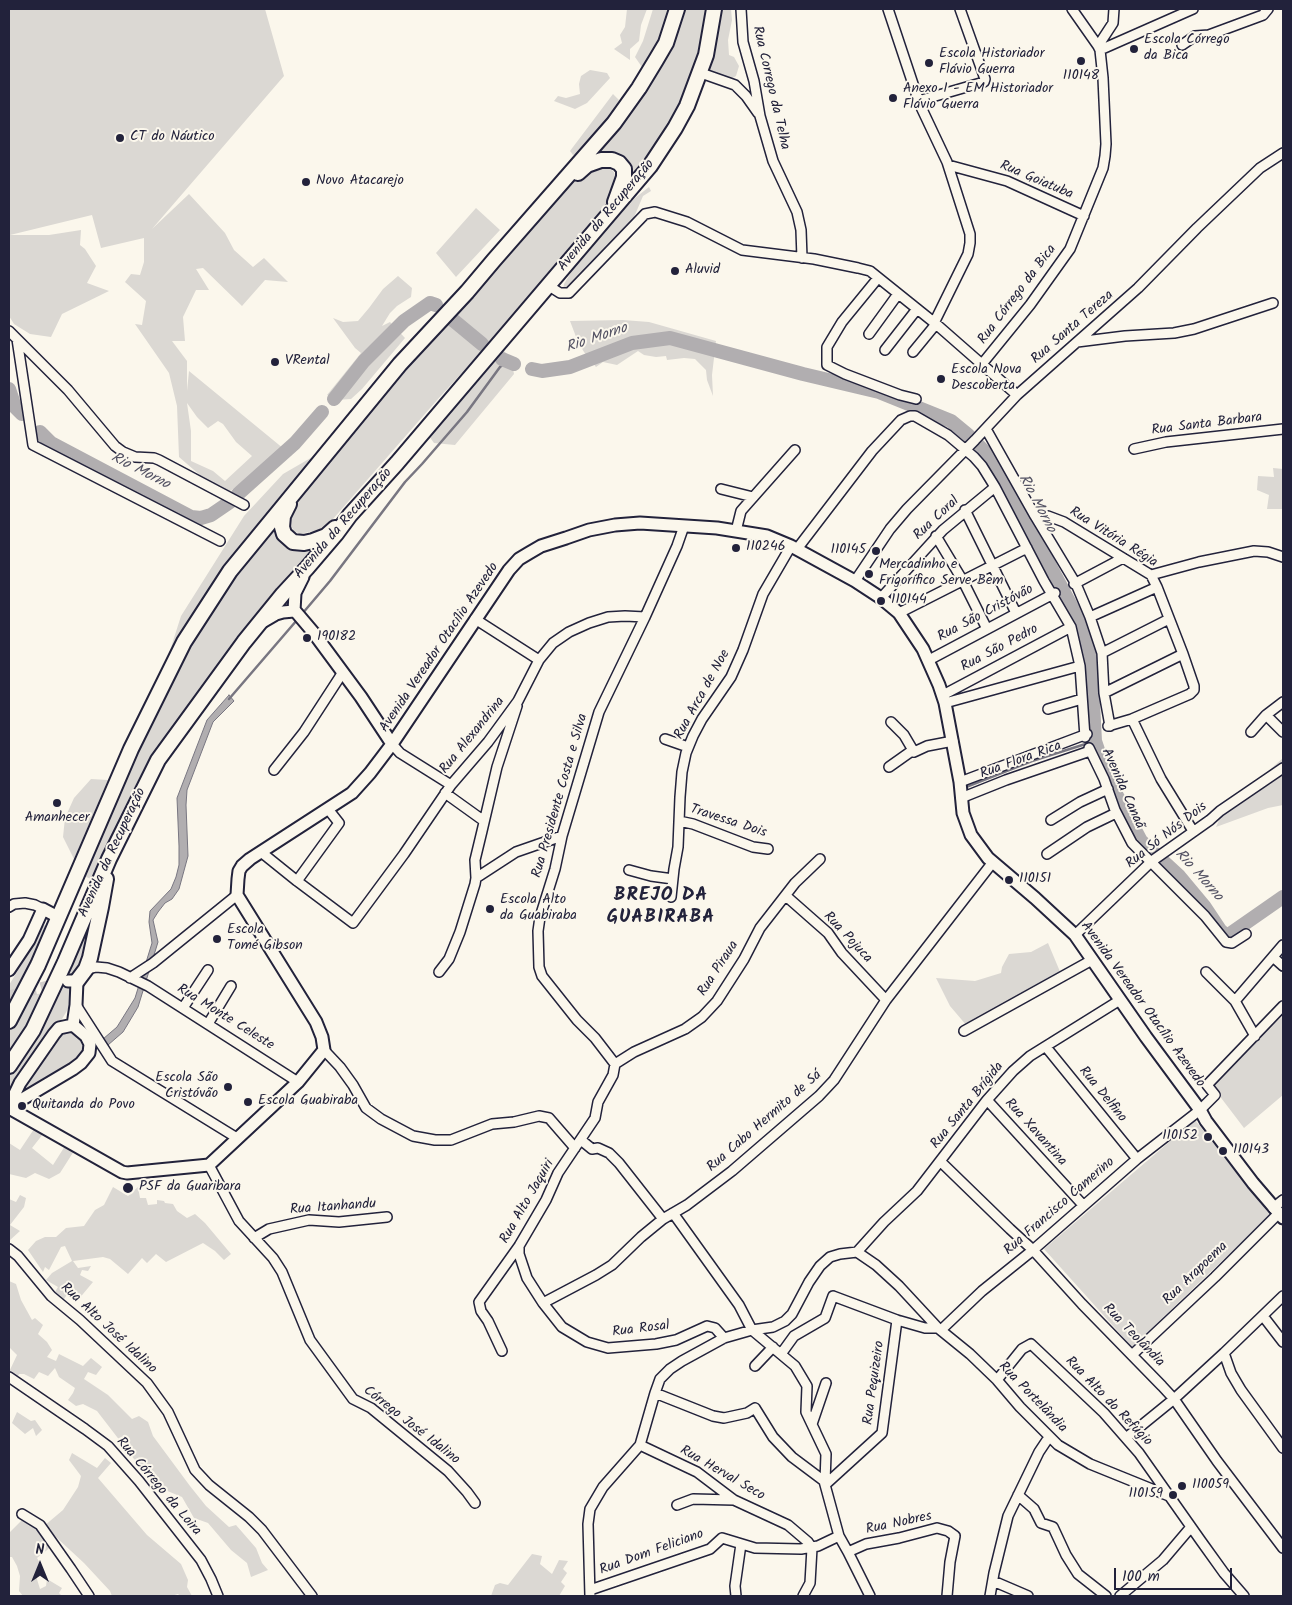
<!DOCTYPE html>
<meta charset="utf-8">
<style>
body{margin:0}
#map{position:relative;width:1292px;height:1605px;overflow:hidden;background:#fbf7ec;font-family:Kalam,sans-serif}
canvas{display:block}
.frame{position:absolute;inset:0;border:10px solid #22223b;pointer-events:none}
.north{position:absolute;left:15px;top:1540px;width:50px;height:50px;-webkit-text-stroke:4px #fbf7ec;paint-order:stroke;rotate:0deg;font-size:14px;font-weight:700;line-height:20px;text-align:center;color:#22223b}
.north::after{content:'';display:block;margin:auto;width:18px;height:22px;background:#22223b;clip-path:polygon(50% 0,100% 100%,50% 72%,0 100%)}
.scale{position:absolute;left:1114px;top:1568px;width:118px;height:22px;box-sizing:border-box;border:2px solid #22223b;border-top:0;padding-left:6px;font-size:15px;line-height:18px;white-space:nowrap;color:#22223b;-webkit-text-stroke:4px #fbf7ec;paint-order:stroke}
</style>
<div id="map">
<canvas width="1292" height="1605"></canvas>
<div class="frame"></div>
<div class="north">N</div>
<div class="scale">100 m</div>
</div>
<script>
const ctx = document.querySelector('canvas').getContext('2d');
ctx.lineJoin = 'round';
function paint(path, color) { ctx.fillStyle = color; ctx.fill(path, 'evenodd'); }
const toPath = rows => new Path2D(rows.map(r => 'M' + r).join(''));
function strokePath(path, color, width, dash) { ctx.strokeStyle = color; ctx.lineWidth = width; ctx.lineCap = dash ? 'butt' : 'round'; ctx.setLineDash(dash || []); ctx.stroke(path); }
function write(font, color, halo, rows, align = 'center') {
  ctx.font = font + ' Kalam,sans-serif'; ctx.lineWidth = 4; ctx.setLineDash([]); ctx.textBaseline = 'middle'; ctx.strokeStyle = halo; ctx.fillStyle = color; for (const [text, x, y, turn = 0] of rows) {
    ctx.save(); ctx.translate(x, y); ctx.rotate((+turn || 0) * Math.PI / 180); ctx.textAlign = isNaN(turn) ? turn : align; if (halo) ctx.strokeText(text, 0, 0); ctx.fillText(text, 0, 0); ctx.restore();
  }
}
paint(toPath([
 [9,9,265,9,284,76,152,229,189,194,225,233,234,250,253,267,264,258,288,282,265,280,242,306,203,268,196,269,209,290,196,290,183,317,185,341,172,341,187,361,187,391,189,371,284,449,256,472,229,492,201,476,179,457,177,406,169,373,135,324,142,325,146,301,125,282,131,274,140,275,144,262,144,238,101,248,92,215,10,235,49,235,81,230,80,245,85,249,96,266,87,283,109,291,62,314,51,337,30,334,14,324,9,316],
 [187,403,197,417,208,428,218,421,223,424,236,442,252,456,225,481,213,471,191,461,191,431],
 [627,9,647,9,641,25,639,41,630,49,630,60,614,49,622,43,620,35,625,27],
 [653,9,670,9,661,35,644,70,635,57,643,41],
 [677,9,714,9,674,128,620,191,619,163,571,173,614,123],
 [721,9,731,9,732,20,728,40,729,55,734,57,739,66,736,76,731,79,709,71],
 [590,70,607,73,610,78,587,103,575,109,554,101,558,96,566,98,580,94,579,84,581,76],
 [613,94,619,100,608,117,588,145,579,154,573,155,570,151],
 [604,164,614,172,616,180,615,191,612,199,544,283,438,399,333,519,318,530,300,534,294,531,291,526,290,516,296,497,355,423,461,308,575,178],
 [649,187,651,191,643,196,632,222,588,265,571,287,563,291,564,284,573,269,590,247,616,217,635,198],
 [476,208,500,230,456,277,436,253],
 [398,276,412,288,411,297,397,306,390,313,382,326,390,322,405,338,362,389,351,399,336,400,327,395,361,353,355,348,333,318,343,322,358,321,369,308,383,289],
 [623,320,649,322,716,341,712,375,713,396,707,380,706,370,695,359,684,358,667,360,666,356,656,357,644,355,638,351,617,365,603,362,596,367,584,352,578,342,570,321],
 [504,351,511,358,514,374,455,445,434,443,429,436],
 [321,452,248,537,218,576,166,663,181,616,244,516,283,474],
 [1273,468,1283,469,1283,509,1267,509,1269,495,1257,490,1258,476,1274,477],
 [278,520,279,532,318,542,273,592,201,686,147,769,93,880,82,875,144,729,195,634,224,587],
 [1283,758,1283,805,1268,808,1216,827,1223,811],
 [91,779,108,780,74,859,63,837,65,818,74,798],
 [101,891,88,958,73,980,68,1009,56,1029,9,1099,9,1076,22,1057],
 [45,925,46,930,36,953,23,976,19,989,9,993,9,985,30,951,39,928],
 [1048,943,1061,974,967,1026,950,1006,936,978,975,981,1001,973,1002,967,1009,954,1031,952],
 [45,993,19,1042,9,1058,9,1030,29,995],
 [1283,1016,1283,1095,1244,1128,1209,1082],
 [62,1031,75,1033,83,1038,86,1048,84,1054,20,1094,57,1035],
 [1195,1120,1270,1215,1132,1347,1044,1249],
 [34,1129,43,1134,32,1148,53,1165,65,1146,74,1151,60,1173,49,1179,35,1173,26,1178,9,1174,9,1143,20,1150],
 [113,1187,128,1196,138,1187,140,1198,146,1198,148,1205,157,1204,157,1200,164,1201,165,1203,173,1204,177,1211,187,1218,195,1214,205,1223,231,1254,224,1260,215,1251,203,1243,166,1262,156,1254,147,1263,142,1258,128,1274,110,1259,103,1257,73,1261,78,1268,91,1266,88,1271,82,1270,80,1275,93,1282,78,1300,68,1293,62,1302,53,1295,58,1287,46,1280,52,1273,72,1261,65,1246,61,1247,49,1270,45,1267,43,1272,28,1250,36,1241,45,1237,56,1237,66,1228,84,1226,95,1210,104,1205],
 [20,1195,26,1198,24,1207,10,1225,20,1231,9,1241,9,1199,16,1202],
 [9,1281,16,1284,21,1300,32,1320,35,1318,43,1325,38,1334,47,1342,52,1350,47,1357,56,1361,59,1354,83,1366,91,1358,102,1367,96,1375,88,1372,84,1379,108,1395,132,1419,139,1416,148,1422,153,1436,190,1486,206,1506,229,1527,236,1525,256,1548,262,1563,268,1570,251,1577,247,1563,231,1550,208,1523,194,1518,182,1497,165,1490,153,1474,134,1459,97,1411,83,1404,76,1406,68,1400,73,1393,75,1388,59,1377,55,1368,48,1376,39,1372,34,1379,24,1374,19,1374,17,1379,9,1372,17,1355,9,1347],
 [17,1412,31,1421,35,1420,42,1430,36,1436,33,1428,25,1434,12,1423],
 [72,1453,97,1468,105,1458,111,1463,98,1478,147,1535,181,1564,188,1580,187,1587,192,1596,180,1596,178,1594,171,1596,112,1596,110,1591,84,1563,44,1526,63,1510,78,1487,81,1476,69,1460],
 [23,1519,38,1528,52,1546,37,1558,41,1565,40,1573,36,1576,40,1589,46,1586,47,1579,62,1588,59,1593,62,1596,23,1596,19,1591,20,1576,17,1566,12,1557,9,1557,9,1533],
 [532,1554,542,1556,540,1564,552,1574,559,1560,568,1561,563,1569,567,1573,561,1582,565,1586,559,1596,491,1596,495,1585,500,1583,508,1585]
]), '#dbd8d3');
const water = toPath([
 [229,695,234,701,213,722,187,790,186,805,188,856,179,889,172,899,165,903,158,912,153,920,158,942,138,1007,123,1032,108,1045,103,1039,117,1027,135,998,152,943,149,922,150,911,171,889,176,877,179,865,179,846,177,798,207,720,229,695]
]);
paint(water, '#b1aeb0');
strokePath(water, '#787681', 1);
strokePath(toPath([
 [302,614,330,581,405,482,422,464,467,412,500,367,506,362],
 [229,699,297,620],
 [966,787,1032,761,1095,741]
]), '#787681', 2.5);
strokePath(toPath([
 [453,320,482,344],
 [502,359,514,364],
 [532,369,542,371,570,367,632,343,670,338,803,374,879,392,951,421,968,435,991,458,1003,477,1075,613,1087,641,1091,664,1095,741,1107,777,1141,841,1179,876,1204,906,1220,930,1227,936,1283,897],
 [9,389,15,407,22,414],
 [334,399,364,361,404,321,430,303,436,305],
 [40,432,51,443,191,517,201,518,211,515,230,502],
 [238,494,295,443,322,412]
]), '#b1aeb0', 14);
strokePath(toPath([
 [9,996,60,983]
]), '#d0ccc9', 11, [11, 5.5]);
const minor = toPath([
 [741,9,743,42,754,81,760,116,773,161,797,212,801,230,802,258],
 [888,9,920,105,947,162,970,234,970,243,968,254,934,323],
 [1182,45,1195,36,1209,35,1263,15,1268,9],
 [1098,46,1113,23,1114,9],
 [1100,50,1193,9],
 [701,73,735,85,746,96,758,113],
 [918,101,984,82,985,79,960,9],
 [948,165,1007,181,1084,216],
 [878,278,842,322,827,347,827,365,845,374,900,395,916,399],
 [549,286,560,293,569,293,645,214,655,212,687,222,742,250,814,259,858,268,870,271,936,324,1017,395],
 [9,331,68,390,115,446,123,452,135,457,154,458,159,460,244,505],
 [869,334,898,294],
 [17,339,33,445,220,541],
 [1077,342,1125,336,1174,333,1194,329,1273,303],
 [885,350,917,309],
 [913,352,936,324],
 [982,364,1030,305,1070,249,1103,168,1105,156,1106,144,1103,78,1100,50,1098,46,1072,9],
 [986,429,1035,516,1076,584,1090,617,1102,653,1104,693,1110,726],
 [1134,449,1166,442,1283,429],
 [721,489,753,497],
 [965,510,1016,613],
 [1035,516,1048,516,1064,522,1151,575,1157,587,1183,654,1194,686,1194,690,1190,694,1132,719,1108,726],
 [736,531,741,511,795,450],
 [936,536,963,581,987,629],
 [797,549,872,451,901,420,910,416,915,416,948,435,974,457,982,466,995,487,1044,581,1071,627,1080,666,1085,737],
 [1151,575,1199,562,1254,551,1268,552,1283,557],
 [855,581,890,529,907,509,975,440,1017,395,1138,288,1197,228,1260,168,1283,153],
 [1074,584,1123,558],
 [881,598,943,530,995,487],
 [899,613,1027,548],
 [1090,617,1157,587],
 [475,619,539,660],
 [1102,653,1169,619],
 [929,660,1055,593],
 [1104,693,1183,654],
 [943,695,1071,627],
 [945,703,1080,666],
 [1048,709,1082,699],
 [1266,715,1283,732],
 [1132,719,1161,779,1193,831],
 [891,722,904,735,914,752,927,746,953,741],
 [1251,732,1266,715,1283,702],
 [665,739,688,747],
 [392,744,400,753,451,785],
 [1089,748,1104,779,1115,810,1132,843,1205,916,1226,942,1232,943,1246,934],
 [889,767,913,750],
 [274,770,304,732,343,672],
 [960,782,1087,734],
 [445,793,484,821],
 [961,798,1006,780,1090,751],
 [1051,820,1080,802,1108,789],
 [679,821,693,824,753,847,768,849],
 [261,852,297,881,353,923,404,854,451,785,488,742,518,701,539,660,553,643,569,632,589,623,608,617,625,616,645,617],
 [1047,854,1087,827,1116,813],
 [629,870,651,876,673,879],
 [476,878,516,852,562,836],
 [297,881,339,823,328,809],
 [786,896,828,933,842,953,886,1000],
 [671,897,674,869,678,847,680,797,682,772,686,753,693,736,702,719,731,677,743,650,763,594,791,546],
 [9,907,14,904,25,903,35,905,43,909],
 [1075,935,1152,861,1210,820,1220,811,1283,768],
 [1273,957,1283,966],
 [86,969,96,967,107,968,119,972,148,986,298,1082],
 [439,972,449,959,460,932,475,884,476,878,475,860,482,831,497,767,517,706],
 [1206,972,1235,1001,1255,1036],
 [130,978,153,963,237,895],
 [1235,1001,1283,945],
 [76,1005,112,1061,237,1138],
 [183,1008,208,970],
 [208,1024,231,986],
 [964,1031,1092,960],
 [1046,1047,1137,1159],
 [324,1050,340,1067,353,1085,366,1108,381,1119,413,1136,435,1140,451,1140,492,1124,514,1122,539,1116,549,1118,575,1148],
 [615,1064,595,1038,577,1020,542,976,539,967,538,931,540,917,555,869,562,836,599,712,645,617,677,546,684,526],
 [615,1064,634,1052,685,1029,702,1017,717,1001,744,959,760,928,795,883,820,859],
 [987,1100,1083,1205],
 [581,1140,592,1149,598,1148,609,1153,619,1163,663,1219],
 [941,1162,1010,1229,1033,1250,1082,1304,1162,1386,1174,1399,1217,1461,1283,1548],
 [209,1165,239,1221,273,1258,282,1272,310,1340,353,1399,371,1408,448,1471,467,1492,475,1503],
 [1273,1208,1283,1200],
 [673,1213,739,1305,752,1330,795,1366,807,1386,806,1412,826,1454,825,1482],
 [254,1238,269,1229,309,1220,339,1222,387,1217],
 [519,1246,519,1254,527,1278,543,1303,562,1327,587,1342,608,1348,656,1344,676,1340,707,1326,715,1328,724,1338],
 [9,1249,18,1256,51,1296,80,1320,147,1383,168,1412,195,1470,209,1485,249,1517,262,1530,312,1596],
 [857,1252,876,1265,899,1286,938,1328,970,1354,997,1380,1020,1407,1058,1445,1090,1464,1169,1496],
 [857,1252,884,1222,917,1191,987,1100,1013,1071,1030,1056,1120,1000],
 [543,1303,596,1275,612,1265,641,1237,663,1219,687,1205,732,1171,819,1096,834,1080,886,1000,993,862],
 [1263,1316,1283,1342],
 [941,1330,982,1291,1033,1250,1137,1159,1200,1110,1215,1095,1207,1085,1283,1006],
 [502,1351,488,1321,481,1311,479,1302,519,1246,546,1200,558,1173,595,1118,598,1102,613,1075,615,1064],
 [1224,1353,1231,1373,1241,1390,1283,1448],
 [781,1354,794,1336,825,1318,833,1296,897,1320,925,1328,938,1328],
 [1133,1354,1215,1277,1278,1214],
 [755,1366,773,1347],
 [9,1377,85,1429,108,1446,139,1481,201,1560,211,1579,218,1596],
 [997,1380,1022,1349,1031,1344,1104,1413,1139,1453,1201,1541,1224,1573,1244,1596],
 [655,1393,713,1416,724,1418,747,1413,755,1408,773,1437,792,1457,824,1481,839,1536,848,1552,870,1596],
 [812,1424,826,1383],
 [1126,1438,1174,1399,1224,1353,1283,1296],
 [640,1445,697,1472,734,1500,788,1525,808,1542,812,1548,810,1583,803,1596],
 [826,1484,882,1433,897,1320],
 [1018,1495,1034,1509,1041,1523,1053,1527,1066,1555,1078,1574,1106,1596],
 [677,1505,693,1499,734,1500],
 [22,1514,40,1525,71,1569,89,1596],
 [848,1552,866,1544,899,1538,937,1528,948,1531,955,1536,950,1562,947,1596],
 [993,1581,1028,1596],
 [590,1590,710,1549,722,1538,755,1548,801,1549,818,1546,839,1536],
 [590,1596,588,1524,590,1509,603,1487,640,1445,655,1393,660,1379,670,1369,682,1361,724,1338,752,1330,773,1327,785,1321,792,1314,809,1282,820,1266,830,1257,840,1254,857,1252],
 [736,1596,735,1586,741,1544],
 [990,1596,994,1573,1008,1516,1039,1452,1049,1437],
 [1120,1596,1163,1560,1191,1527]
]);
const major = toPath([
 [294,611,295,593,303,577],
 [264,621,276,614,283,612,294,611,296,612,313,632,361,697,392,744],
 [9,970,29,940,43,909,58,917],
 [68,981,77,981,76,1005,73,1025],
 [9,1106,20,1083,54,1034,59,1028,73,1025],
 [9,1107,73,1069,81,1063,89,1053,90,1044,86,1036,73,1025],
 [9,1108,122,1172,127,1173,209,1165,298,1082,324,1050,322,1037,316,1022,237,895,238,879,239,871,242,866,250,859,352,793,370,773,392,744,509,570,519,559,529,553,541,546,566,538,589,530,615,525,640,523,717,528,767,536,791,546,855,581,881,598,899,613,923,649,939,685,945,703,960,782,963,813,971,835,988,858,1035,898,1075,935,1146,1037,1200,1110,1206,1121,1253,1183,1283,1218]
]);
const highway = toPath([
 [578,173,587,165,601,160,612,160,619,163,624,169,624,177,615,202],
 [289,504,283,516,282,527,284,534,293,542,304,543,313,541,326,536,335,528],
 [77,981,86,969,90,958,101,907,106,879],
 [9,1021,38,965,131,749,184,642,230,571,400,364,467,292,494,260,614,123,639,88,656,60,666,43,677,9],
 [9,1066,33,1030,65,962,109,859,158,760,244,642,283,594,307,568,336,534,350,515,397,463,650,166,675,128,687,106,706,55,714,9]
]);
strokePath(minor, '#22223b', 12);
strokePath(major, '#22223b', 15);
strokePath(highway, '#22223b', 18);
strokePath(minor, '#fbf7ec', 9);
strokePath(major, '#fbf7ec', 11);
strokePath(highway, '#fbf7ec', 14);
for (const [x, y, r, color] of [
 [1134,49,5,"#22223b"],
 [1081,61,5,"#22223b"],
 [929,63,5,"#22223b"],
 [893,98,5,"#22223b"],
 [120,138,5,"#22223b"],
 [306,182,5,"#22223b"],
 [675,271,5,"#22223b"],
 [275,362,5,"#22223b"],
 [941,379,5,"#22223b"],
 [736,548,5,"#22223b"],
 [876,551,5,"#22223b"],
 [869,574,5,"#22223b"],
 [881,601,5,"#22223b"],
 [307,638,5,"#22223b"],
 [57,803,5,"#22223b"],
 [1009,880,5,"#22223b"],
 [490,909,5,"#22223b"],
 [217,939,5,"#22223b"],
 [228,1087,5,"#22223b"],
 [248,1102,5,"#22223b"],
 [22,1106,5,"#22223b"],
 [1208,1137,5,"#22223b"],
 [1223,1151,5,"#22223b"],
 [128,1188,6,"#22223b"],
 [1182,1486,5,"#22223b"],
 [1173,1495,5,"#22223b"]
]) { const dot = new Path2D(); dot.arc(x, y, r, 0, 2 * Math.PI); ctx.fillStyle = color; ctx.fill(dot); strokePath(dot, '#fbf7ec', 2); }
write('14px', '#22223b', '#fbf7ec', [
 ["Escola Córrego",1144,41],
 ["da Bica",1144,57],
 ["Escola Historiador",939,55],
 ["Flávio Guerra",939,71],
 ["110148",1081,77,"center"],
 ["Anexo I - EM Historiador",903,90],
 ["Flávio Guerra",903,106],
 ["CT do Náutico",130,138],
 ["Novo Atacarejo",316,182],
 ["Aluvid",685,271],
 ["VRental",285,362],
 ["Escola Nova",951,371],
 ["Descoberta",951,387],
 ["110246",746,548],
 ["110145",866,551,"right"],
 ["Mercadinho e",879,566],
 ["Frigorífico Serve Bem",879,582],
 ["110144",891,601],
 ["190182",317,638],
 ["Amanhecer",57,819,"center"],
 ["110151",1019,880],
 ["Escola Alto",500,901],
 ["da Guabiraba",500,917],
 ["Escola",227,931],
 ["Tomé Gibson",227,947],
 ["Escola São",218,1079,"right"],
 ["Cristóvão",218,1095,"right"],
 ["Escola Guabiraba",258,1102],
 ["Quitanda do Povo",32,1106],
 ["110152",1198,1137,"right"],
 ["110143",1233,1151],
 ["PSF da Guaribara",139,1188],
 ["110059",1192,1486],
 ["110159",1163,1495,"right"]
], 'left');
write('14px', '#22223b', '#fbf7ec', [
 ["Rua Corrego da Telha",770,88,77],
 ["Rua Goiatuba",1036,181,23],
 ["Avenida da Recuperação",607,216,-50],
 ["Rua Córrego da Bica",1018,295,-53],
 ["Rua Santa Tereza",1073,328,-41],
 ["Rua Santa Barbara",1207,425,-7],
 ["Rua Coral",937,519,-43],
 ["Avenida da Recuperação",344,524,-49],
 ["Rua Vitória Régia",1113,538,32],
 ["Rua São Cristóvão",986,614,-28],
 ["Avenida Vereador Otacílio Azevedo",440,648,-56],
 ["Rua São Pedro",1000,649,-28],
 ["Rua Arca de Noe",703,695,-61],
 ["Rua Alexandrina",473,736,-51],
 ["Rua Flora Rica",1021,761,-20],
 ["Avenida Canaã",1122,789,66],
 ["Rua Presidente Costa e Silva",561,796,-74],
 ["Travessa Dois",728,822,18],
 ["Rua Só Nós Dois",1167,836,-38],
 ["Avenida da Recuperação",113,853,-65],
 ["Rua Pojuca",847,938,47],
 ["Rua Piraua",719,969,-57],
 ["Avenida Vereador Otacílio Azevedo",1142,1005,54],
 ["Rua Monte Celeste",225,1018,32],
 ["Rua Delfino",1102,1095,51],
 ["Rua Santa Brígida",968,1106,-51],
 ["Rua Cabo Hermito de Sá",765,1122,-41],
 ["Rua Xavantina",1035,1133,48],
 ["Rua Alto Jaquiri",528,1202,-60],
 ["Rua Francisco Camerino",1060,1207,-41],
 ["Rua Itanhandu",333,1208,-4],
 ["Rua Arapoema",1196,1274,-44],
 ["Rua Alto José Idalino",108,1329,43],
 ["Rua Rosal",641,1330,-7],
 ["Rua Teolândia",1133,1336,46],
 ["Rua Pequizeiro",875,1383,-82],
 ["Rua Portelândia",1032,1398,46],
 ["Rua Alto do Refúgio",1108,1402,46],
 ["Córrego José Idalino",411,1426,38],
 ["Rua Herval Seco",722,1474,30],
 ["Rua Córrego da Loira",158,1487,50],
 ["Rua Nobres",899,1524,-12],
 ["Rua Dom Feliciano",652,1553,-20]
]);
write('italic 15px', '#545364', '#fbf7ec', [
 ["Rio Morno",597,339,-19],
 ["Rio Morno",140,472,27],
 ["Rio Morno",1036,504,62],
 ["Rio Morno",1198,876,48]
]);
ctx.letterSpacing = '1px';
write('bold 19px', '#22223b', '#fbf7ec', [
 ["BREJO DA",661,897],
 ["GUABIRABA",661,919]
]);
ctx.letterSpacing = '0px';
</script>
